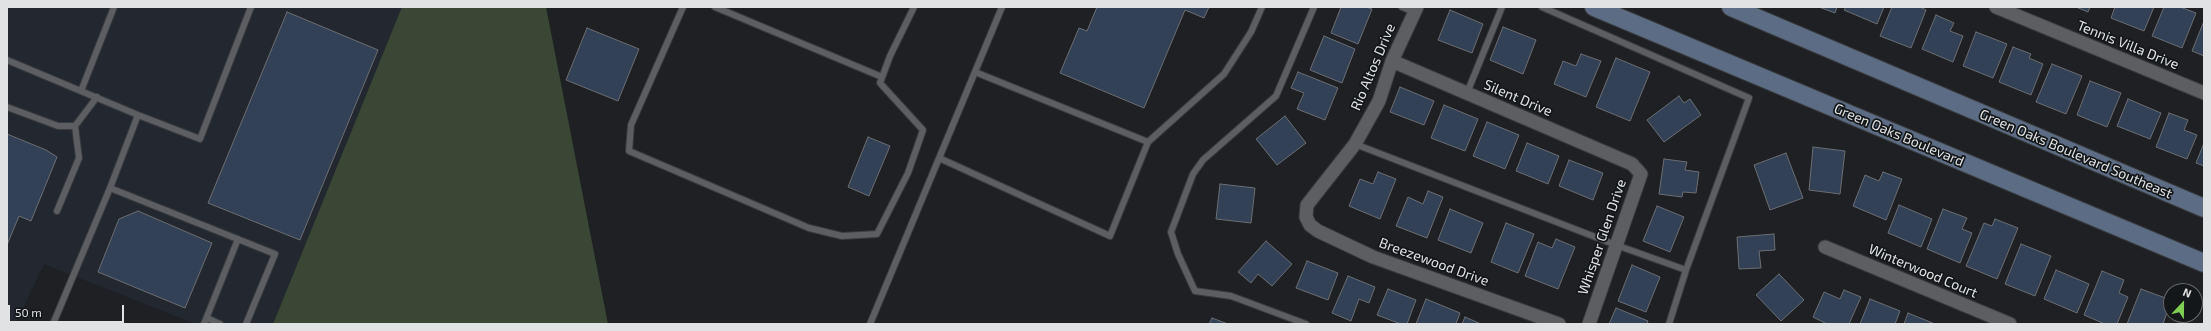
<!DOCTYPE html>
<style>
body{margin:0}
#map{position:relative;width:2211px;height:331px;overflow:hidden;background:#1e2023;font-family:"Exo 2",sans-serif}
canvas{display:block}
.frame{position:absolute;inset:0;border:8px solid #e1e2e4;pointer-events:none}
.north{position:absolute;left:2163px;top:283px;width:40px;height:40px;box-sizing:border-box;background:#141719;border:1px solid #66686a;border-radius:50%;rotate:22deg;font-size:11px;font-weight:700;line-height:16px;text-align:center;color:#e1e2e4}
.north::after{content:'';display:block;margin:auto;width:14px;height:18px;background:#7fd052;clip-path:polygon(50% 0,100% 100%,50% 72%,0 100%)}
.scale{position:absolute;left:8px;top:305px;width:116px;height:18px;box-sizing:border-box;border:2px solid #e1e2e4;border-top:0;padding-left:5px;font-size:12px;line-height:14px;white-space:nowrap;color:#e1e2e4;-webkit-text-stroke:3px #141719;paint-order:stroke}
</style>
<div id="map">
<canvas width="2211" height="331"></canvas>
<div class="frame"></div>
<div class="north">N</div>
<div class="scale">50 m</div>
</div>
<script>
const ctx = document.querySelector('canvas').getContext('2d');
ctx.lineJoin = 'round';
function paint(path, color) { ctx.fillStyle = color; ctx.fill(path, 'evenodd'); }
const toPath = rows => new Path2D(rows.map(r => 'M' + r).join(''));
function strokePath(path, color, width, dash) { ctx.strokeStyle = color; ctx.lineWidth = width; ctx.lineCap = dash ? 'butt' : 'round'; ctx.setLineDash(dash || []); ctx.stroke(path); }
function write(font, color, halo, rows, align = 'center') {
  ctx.font = font + ' "Exo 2",sans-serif'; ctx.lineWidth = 3.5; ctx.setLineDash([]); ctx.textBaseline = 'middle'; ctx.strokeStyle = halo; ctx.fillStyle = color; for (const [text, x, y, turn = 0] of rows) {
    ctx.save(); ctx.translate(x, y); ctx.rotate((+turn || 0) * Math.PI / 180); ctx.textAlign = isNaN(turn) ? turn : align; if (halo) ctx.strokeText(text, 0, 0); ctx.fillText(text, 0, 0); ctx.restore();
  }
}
paint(toPath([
 [7,7,403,7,273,324,195,324,44,264,15,324,7,324]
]), '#232830');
paint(toPath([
 [402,7,546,7,608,324,273,324]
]), '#3a4734');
const building = toPath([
 [1097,7,1209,7,1204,18,1185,10,1144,108,1060,73,1079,28,1087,31,1097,7],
 [1341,7,1366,7,1372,9,1358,44,1331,33,1341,7],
 [1819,7,1837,7,1835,13,1819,7],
 [1846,7,1884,7,1877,24,1844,10,1846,7],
 [1892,7,1920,7,1926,10,1911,48,1880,36,1892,7],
 [2076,7,2090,7,2088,12,2076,7],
 [2115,7,2154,7,2144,31,2111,18,2115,7],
 [2164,7,2180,7,2196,13,2182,48,2152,36,2164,7],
 [1450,10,1483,24,1472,53,1438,40,1450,10],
 [287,12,378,50,300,240,208,203,287,12],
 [1936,15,1954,23,1950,31,1963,36,1953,62,1922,49,1936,15],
 [2204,21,2204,56,2192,51,2204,21],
 [1503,27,1536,40,1523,74,1490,60,1503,27],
 [587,28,639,49,618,101,566,80,587,28],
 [1976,32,2007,44,1993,78,1963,66,1976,32],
 [1324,36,1355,49,1342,83,1310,70,1324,36],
 [2013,47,2031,54,2029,58,2043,64,2031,95,1999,82,2013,47],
 [1581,54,1601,61,1586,97,1554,84,1563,61,1576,66,1581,54],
 [1616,58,1650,72,1630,121,1596,107,1616,58],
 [2052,64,2082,76,2066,114,2036,102,2052,64],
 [1298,72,1338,88,1325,120,1297,109,1304,93,1291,88,1298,72],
 [2090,81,2121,93,2107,127,2077,115,2090,81],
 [1400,87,1434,101,1424,125,1390,112,1400,87],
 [1679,96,1684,103,1690,99,1701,115,1664,142,1647,120,1679,96],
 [2128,99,2161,113,2150,139,2117,126,2128,99],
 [1444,105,1478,119,1465,151,1431,138,1444,105],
 [2169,113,2188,120,2184,130,2197,135,2187,159,2156,147,2169,113],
 [1285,116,1306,143,1277,165,1256,139,1285,116],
 [1487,122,1519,135,1505,169,1473,156,1487,122],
 [7,134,46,150,57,157,31,221,19,216,7,245,7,134],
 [868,137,890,146,869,196,848,187,868,137],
 [1527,143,1559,156,1548,184,1516,171,1527,143],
 [2204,143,2204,166,2196,163,2204,143],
 [1813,147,1845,151,1840,194,1809,190,1813,147],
 [1786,153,1803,198,1770,210,1754,165,1786,153],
 [1664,159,1687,162,1685,170,1699,172,1696,193,1683,192,1682,197,1659,194,1664,159],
 [1569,160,1603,173,1593,200,1559,186,1569,160],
 [1378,172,1396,179,1380,219,1349,206,1360,179,1373,184,1378,172],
 [1883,172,1902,179,1886,220,1853,206,1865,175,1879,181,1883,172],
 [1220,184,1255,188,1251,223,1216,219,1220,184],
 [1428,191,1443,197,1427,238,1396,226,1408,197,1423,204,1428,191],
 [1899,205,1932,219,1921,247,1888,233,1899,205],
 [1657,206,1684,217,1670,252,1643,241,1657,206],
 [1450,209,1483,223,1471,253,1438,240,1450,209],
 [1943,209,1967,218,1962,229,1972,233,1960,263,1927,249,1943,209],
 [138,211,212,243,185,308,98,272,119,219,138,211],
 [1995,219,2018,228,1997,279,1966,266,1984,223,1992,226,1995,219],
 [1506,223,1534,234,1518,273,1491,262,1506,223],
 [1774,234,1775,250,1759,251,1761,268,1739,269,1737,237,1774,234],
 [1556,239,1575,247,1558,289,1525,276,1538,242,1552,248,1556,239],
 [1266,241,1292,264,1272,286,1258,274,1251,283,1238,272,1266,241],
 [2021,244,2051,256,2035,296,2005,284,2021,244],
 [1307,261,1338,273,1328,300,1296,288,1307,261],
 [1632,265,1660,277,1646,312,1618,301,1632,265],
 [2056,270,2089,284,2077,313,2044,299,2056,270],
 [2102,271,2124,280,2119,293,2128,297,2117,324,2105,324,2084,315,2102,271],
 [1779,274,1804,300,1781,321,1756,295,1779,274],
 [1348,276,1375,287,1369,303,1359,299,1351,321,1332,313,1348,276],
 [1388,289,1416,300,1407,324,1401,324,1377,315,1388,289],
 [2141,289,2171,300,2163,324,2127,324,2141,289],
 [1844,290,1861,297,1849,324,1827,324,1813,317,1824,292,1840,299,1844,290],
 [1426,299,1460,313,1456,324,1416,324,1426,299],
 [1870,299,1900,311,1895,324,1860,324,1870,299],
 [1616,308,1648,321,1647,324,1609,324,1616,308],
 [1908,313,1935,324,1904,324,1908,313],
 [1465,317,1481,324,1462,324,1465,317],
 [1212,318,1228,324,1209,324,1212,318]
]);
paint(building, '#324155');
strokePath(building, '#6c6e72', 1);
const lane = toPath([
 [683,7,631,125,629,151,809,228,842,236,877,234,908,173,923,130,880,83,890,56,914,7],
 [715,7,882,77],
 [1402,7,1414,12],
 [7,60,138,115,110,188,275,254,246,324],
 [975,72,1148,142],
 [81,91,114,7],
 [1467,93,1502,7],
 [7,107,58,126,75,126,97,97],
 [138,115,200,139,251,7],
 [1355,144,1616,245,1686,270,1749,98,1542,7],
 [939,158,1110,236,1148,142,1224,74,1251,32,1262,7],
 [57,211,79,158,75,126],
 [207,318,220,324],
 [53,324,110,188],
 [204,324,238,239],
 [870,324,1002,7],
 [1306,324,1231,296,1195,291,1178,254,1171,232,1193,174,1203,160,1276,96,1314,7],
 [1669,324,1686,270]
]);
const street = toPath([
 [1417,7,1392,61,1379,101,1355,144,1307,205,1306,217,1310,225,1318,231,1373,257,1559,324],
 [1996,7,2204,93],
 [1392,61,1632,164,1641,174,1589,324],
 [1825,247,2010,324]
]);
const secondary = toPath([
 [1594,7,2204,263],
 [1731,7,2204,208]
]);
strokePath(lane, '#383a3c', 8);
strokePath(street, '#383a3c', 15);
strokePath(secondary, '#383a3c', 20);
strokePath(lane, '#5c5e62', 6);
strokePath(street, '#5c5e62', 13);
strokePath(secondary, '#5b6c84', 18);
write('14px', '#e1e2e4', '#141719', [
 ["Tennis Villa Drive",2128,45,22],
 ["Rio Altos Drive",1373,67,-67],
 ["Silent Drive",1518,98,23],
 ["Green Oaks Boulevard",1899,135,23],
 ["Green Oaks Boulevard Southeast",2076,154,23],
 ["Whisper Glen Drive",1602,237,-71],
 ["Breezewood Drive",1434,262,20],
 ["Winterwood Court",1923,271,23]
]);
</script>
